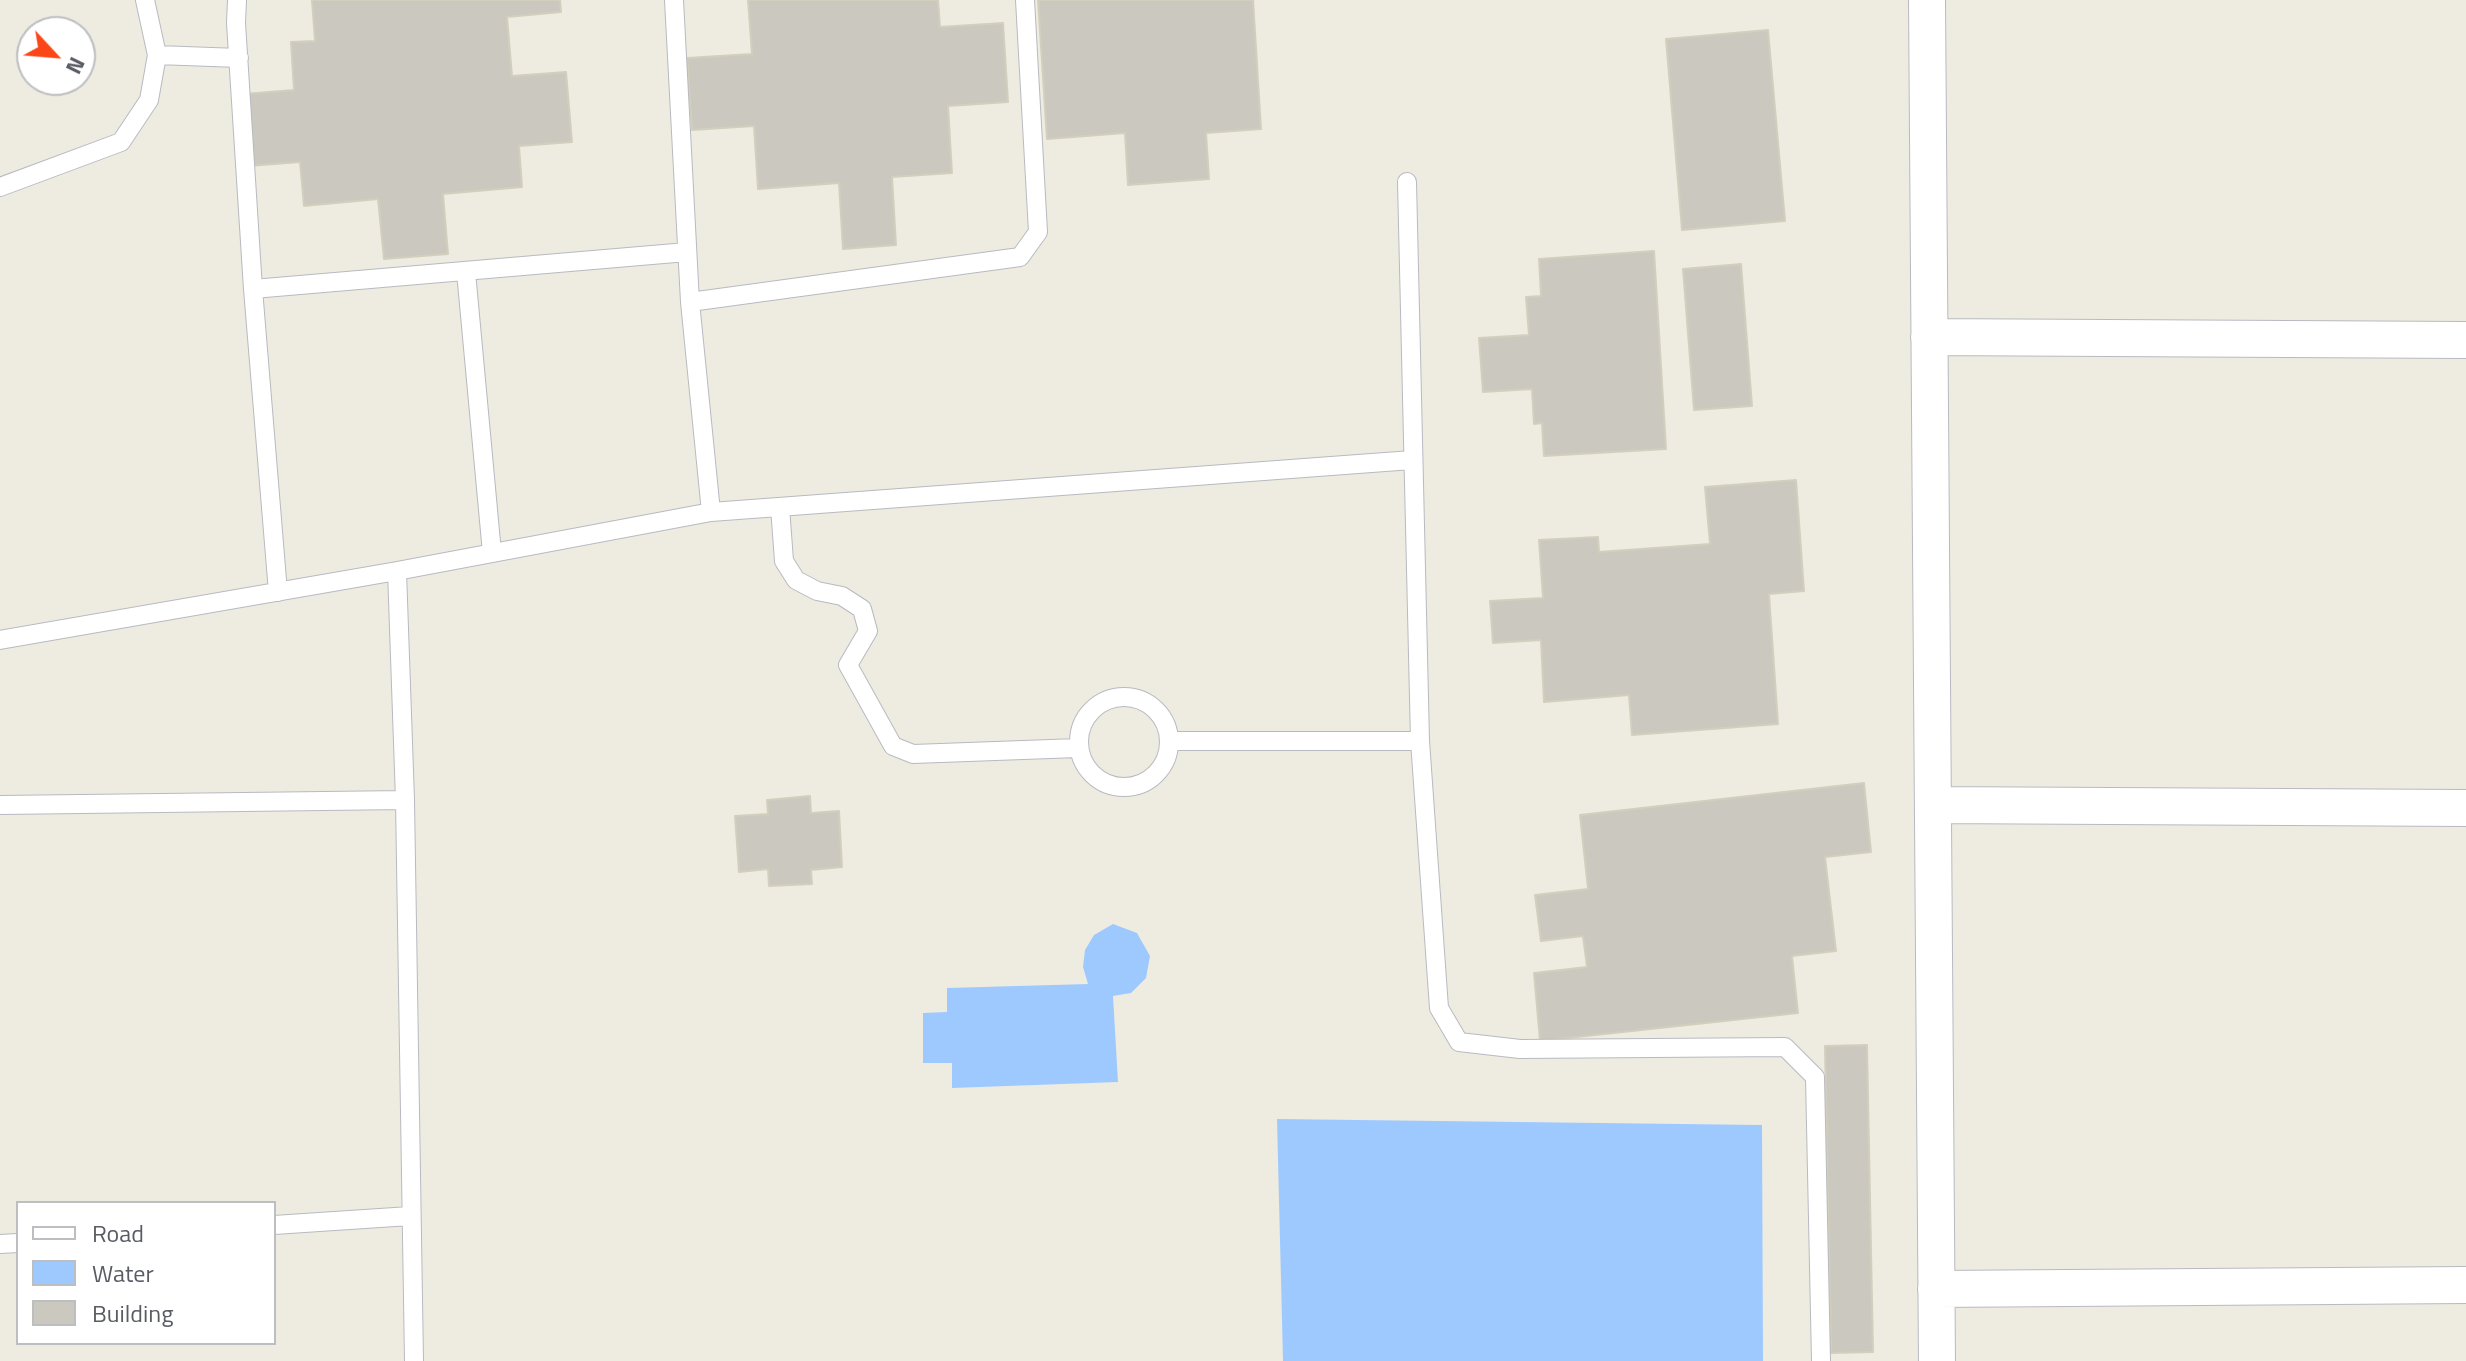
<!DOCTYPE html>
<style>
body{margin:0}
#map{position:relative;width:2466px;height:1361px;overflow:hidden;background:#eeece0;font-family:"Titillium Web",sans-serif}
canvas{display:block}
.legend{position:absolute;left:16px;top:1201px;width:260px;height:144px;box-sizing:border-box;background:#fff;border:2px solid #bdbec1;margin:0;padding:10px 14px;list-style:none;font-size:24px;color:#595c63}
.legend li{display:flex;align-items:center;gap:16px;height:40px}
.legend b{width:40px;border:2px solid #bdbec1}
.north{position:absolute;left:16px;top:16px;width:80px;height:80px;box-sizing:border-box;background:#fff;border:2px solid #bdbec1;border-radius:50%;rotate:116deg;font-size:22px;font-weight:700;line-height:32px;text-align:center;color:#595c63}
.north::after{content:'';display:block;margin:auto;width:28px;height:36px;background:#fb4618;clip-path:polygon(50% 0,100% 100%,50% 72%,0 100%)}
</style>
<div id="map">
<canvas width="2466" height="1361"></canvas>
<ul class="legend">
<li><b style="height:10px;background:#fff"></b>Road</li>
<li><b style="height:22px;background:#9ec9ff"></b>Water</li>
<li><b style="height:22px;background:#cbc9bf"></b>Building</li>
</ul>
<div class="north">N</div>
</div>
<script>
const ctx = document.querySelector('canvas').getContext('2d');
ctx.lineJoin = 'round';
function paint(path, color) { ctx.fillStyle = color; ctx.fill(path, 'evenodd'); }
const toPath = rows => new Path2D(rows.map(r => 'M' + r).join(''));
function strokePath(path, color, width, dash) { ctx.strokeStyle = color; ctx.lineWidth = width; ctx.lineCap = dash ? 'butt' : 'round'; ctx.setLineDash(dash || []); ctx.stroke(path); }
paint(toPath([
 [1113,924,1137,933,1150,956,1146,978,1131,993,1113,996,1118,1082,952,1088,952,1063,923,1063,923,1013,947,1012,947,988,1088,984,1083,967,1085,950,1094,935],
 [1277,1119,1762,1125,1763,1361,1283,1361]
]), '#9ec9ff');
const building = toPath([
 [312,0,560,0,561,12,507,17,512,76,566,72,572,142,519,146,522,187,443,194,448,254,384,259,378,199,304,206,300,162,249,166,244,94,294,90,291,42,315,41,312,0],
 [748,0,938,0,940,27,1003,23,1008,102,948,106,952,173,892,177,896,245,843,249,839,183,758,189,754,126,692,130,687,58,752,54,748,0],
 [1038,0,1253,0,1261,129,1206,133,1209,179,1128,185,1125,133,1047,139,1038,0],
 [1768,30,1785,221,1682,230,1666,39,1768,30],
 [1654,251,1666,449,1544,456,1542,423,1534,424,1532,389,1483,392,1479,338,1529,335,1526,297,1541,296,1539,259,1654,251],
 [1741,264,1752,406,1694,410,1683,269,1741,264],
 [1796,480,1804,591,1769,594,1778,724,1632,735,1629,695,1544,702,1541,640,1493,643,1490,601,1543,598,1539,540,1598,537,1599,552,1710,544,1705,487,1796,480],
 [1864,783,1871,852,1825,857,1836,951,1792,956,1798,1013,1540,1041,1534,973,1587,967,1583,936,1541,941,1535,895,1588,889,1580,815,1864,783],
 [810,796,811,813,839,811,842,867,811,870,812,884,769,886,768,869,739,872,735,816,768,814,767,800,810,796],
 [1867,1045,1873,1352,1831,1353,1825,1046,1867,1045]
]);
paint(building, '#cbc9bf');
strokePath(building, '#d3cfbd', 2);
const lane = toPath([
 [237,0,236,23,253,289,278,592],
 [674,0,690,302,711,512],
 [157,55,239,58],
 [1407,182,1420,741,1439,1008,1459,1042,1520,1049,1785,1047,1815,1077,1821,1361],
 [0,187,121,142,149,100,157,55,145,0],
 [466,272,492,553],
 [253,289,687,252],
 [690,302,1020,257,1038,232,1025,0],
 [780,507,784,561,796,580,817,591,842,596,862,609,868,631,848,665,893,746,913,754,1078,748],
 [397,571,405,800,414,1361],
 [0,640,397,571,711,512,1412,460],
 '1079 742a45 45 0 1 1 90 0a45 45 0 1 1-90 0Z',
 [1169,741,1420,741],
 [0,805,405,800],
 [274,1225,410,1216],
 [0,1244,18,1243]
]);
const street = toPath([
 [1927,0,1937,1361],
 [1929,337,2466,340],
 [1933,805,2466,808],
 [1936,1289,2466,1285]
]);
strokePath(lane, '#b8bac1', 20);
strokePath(street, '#b8bac1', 38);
strokePath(lane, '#fff', 18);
strokePath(street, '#fff', 36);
</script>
